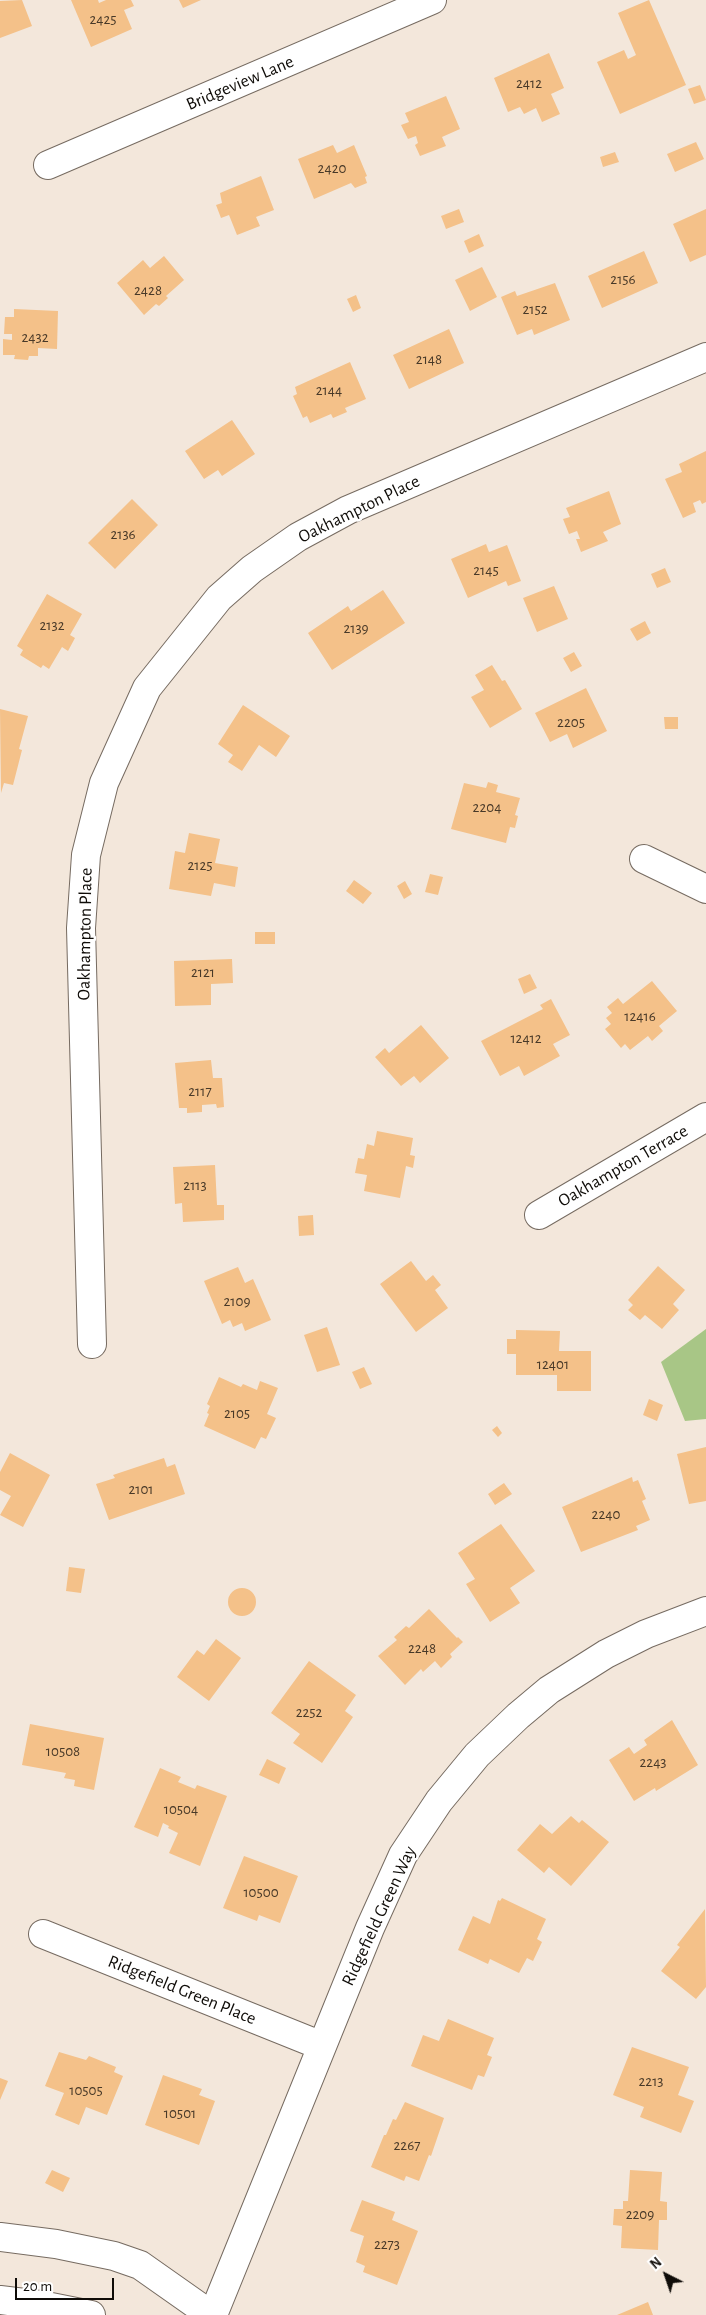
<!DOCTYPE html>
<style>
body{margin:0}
#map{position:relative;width:706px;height:2315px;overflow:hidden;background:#f3e7db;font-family:"Alegreya Sans",sans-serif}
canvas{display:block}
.north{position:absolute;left:641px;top:2250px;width:50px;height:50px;-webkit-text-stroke:4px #fff;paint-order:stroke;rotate:319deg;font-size:14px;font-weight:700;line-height:20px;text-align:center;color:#0f0c08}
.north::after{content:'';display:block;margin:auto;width:18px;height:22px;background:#0f0c08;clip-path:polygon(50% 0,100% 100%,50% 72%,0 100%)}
.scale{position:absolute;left:15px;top:2278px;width:99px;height:22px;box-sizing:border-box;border:2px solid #0f0c08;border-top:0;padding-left:6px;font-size:15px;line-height:18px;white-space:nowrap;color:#0f0c08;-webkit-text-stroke:4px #fff;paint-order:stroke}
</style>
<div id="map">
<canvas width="706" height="2315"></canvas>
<div class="north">N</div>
<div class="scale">20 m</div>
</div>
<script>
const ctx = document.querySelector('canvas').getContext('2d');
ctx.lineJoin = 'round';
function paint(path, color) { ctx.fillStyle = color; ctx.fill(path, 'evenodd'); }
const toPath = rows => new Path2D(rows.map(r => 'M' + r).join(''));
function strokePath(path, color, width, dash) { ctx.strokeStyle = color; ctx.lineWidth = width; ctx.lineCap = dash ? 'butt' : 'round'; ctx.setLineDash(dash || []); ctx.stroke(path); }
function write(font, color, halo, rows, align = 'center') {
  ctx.font = font + ' "Alegreya Sans",sans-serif'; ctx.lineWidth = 5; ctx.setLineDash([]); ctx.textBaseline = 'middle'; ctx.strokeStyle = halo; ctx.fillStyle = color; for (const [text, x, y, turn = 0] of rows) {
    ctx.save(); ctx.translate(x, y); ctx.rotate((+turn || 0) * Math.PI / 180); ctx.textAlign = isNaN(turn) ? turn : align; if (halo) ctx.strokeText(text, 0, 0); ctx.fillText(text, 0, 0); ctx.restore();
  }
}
paint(toPath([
 [706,1329,706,1419,685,1421,661,1362]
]), '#a8c686');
paint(toPath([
 [22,0,32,26,0,38,0,1],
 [71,0,98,0,99,3,106,0,131,0,134,6,124,10,132,29,91,47],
 [179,0,201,0,183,8],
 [649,0,686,85,620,114,597,62,624,50,628,59,636,55,618,13],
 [549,53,564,88,551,94,560,114,542,122,536,108,524,114,520,107,508,112,494,78],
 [700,85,706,100,694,104,688,89],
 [446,96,460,129,442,137,446,146,420,156,415,145,418,143,416,136,408,139,401,125,409,122,405,113],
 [696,142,704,159,675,172,667,154],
 [333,145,337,153,354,145,367,176,365,177,367,183,355,188,351,183,314,199,298,159],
 [615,152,619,162,603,167,600,157],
 [261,176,274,210,256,217,260,226,237,235,229,215,221,218,216,205,222,203,220,193],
 [459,209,464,222,446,229,441,216],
 [706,209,706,255,690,262,673,224],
 [479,234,484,246,469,253,464,241],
 [644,251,658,283,602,308,588,276],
 [164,256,184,280,166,296,168,298,159,306,156,304,144,315,117,283,143,260,150,268],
 [482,267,497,297,470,311,455,280],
 [555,283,570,320,534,335,532,329,517,335,501,297,515,291,517,296],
 [356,295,361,308,353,312,347,299],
 [14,309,58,311,57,349,38,348,38,356,29,356,28,360,14,359,15,355,3,355,3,339,12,340,12,334,4,334,5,317,14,317],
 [449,329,464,363,409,389,393,355],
 [350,362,366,399,345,408,347,412,333,418,331,414,310,423,307,416,303,418,293,396,297,394,295,387],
 [232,420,255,454,222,476,218,470,204,479,185,451],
 [706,451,706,502,702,504,700,500,693,503,696,512,683,518,665,479,682,472,679,464],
 [609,491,621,524,603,532,608,541,581,552,576,539,580,539,577,531,569,534,563,519,570,517,566,508],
 [132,499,158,525,115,569,88,543],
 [486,544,489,552,507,545,521,581,508,586,506,581,468,598,451,559],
 [665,568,671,582,657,588,651,574],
 [554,586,568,619,537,632,523,598],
 [383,590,405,623,332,670,308,633,348,606,351,611],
 [47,594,82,614,70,635,75,638,68,651,62,647,49,669,43,665,41,668,20,655,23,650,17,646],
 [645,621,651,633,637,641,630,629],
 [574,652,582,666,571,672,563,658],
 [492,665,502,681,505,680,522,709,490,728,471,697,484,690,475,675],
 [586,688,607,731,573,748,567,734,550,742,535,713],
 [243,705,290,736,276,757,259,745,242,771,228,762,233,755,218,744],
 [0,709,28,716,19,749,22,750,13,785,4,783,1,793],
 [664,717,678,717,678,729,665,729],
 [488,782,498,785,496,792,520,798,515,815,518,816,515,828,510,827,506,843,451,829,464,783,486,788],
 [189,833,220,839,215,863,238,867,235,887,214,883,211,896,169,889,175,851,185,853],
 [430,874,443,877,438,895,425,892],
 [354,880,372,893,363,904,346,891],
 [405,881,412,894,404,899,397,886],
 [255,932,275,932,275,944,255,944],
 [232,959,233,983,211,984,211,1005,175,1006,174,961],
 [530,974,537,988,524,994,518,979],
 [652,981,677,1011,659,1026,663,1031,652,1041,648,1036,630,1050,625,1044,621,1048,605,1029,611,1024,606,1018,612,1013,607,1007,618,998,623,1004],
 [551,999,570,1035,553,1044,560,1056,524,1076,519,1066,500,1076,481,1041,543,1009,540,1005],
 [421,1025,449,1058,420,1083,414,1076,401,1086,375,1057,385,1048,389,1053],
 [211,1060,213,1078,222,1078,224,1107,217,1108,216,1104,202,1105,202,1112,187,1113,187,1108,179,1108,175,1063],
 [377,1131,413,1138,410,1155,415,1156,413,1168,406,1166,400,1198,364,1191,367,1175,355,1173,358,1158,364,1159,367,1144,374,1146],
 [215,1165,217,1205,224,1205,224,1220,183,1222,182,1203,175,1204,173,1167],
 [313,1215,314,1235,299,1236,298,1216],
 [411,1261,426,1281,433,1275,441,1285,435,1290,448,1308,416,1332,380,1284],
 [658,1266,685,1290,673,1304,679,1310,662,1329,645,1315,640,1320,628,1310,633,1305,628,1300],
 [238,1267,245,1283,253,1279,271,1320,245,1331,242,1323,233,1327,230,1320,222,1324,204,1281],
 [327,1327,340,1365,317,1372,304,1335],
 [516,1330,560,1331,559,1351,591,1351,591,1391,557,1391,557,1375,516,1375,516,1354,507,1354,507,1339,516,1339],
 [364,1367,372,1384,360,1389,352,1372],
 [219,1377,241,1387,243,1384,257,1390,260,1381,278,1388,267,1414,276,1418,266,1439,261,1437,255,1449,204,1426,209,1414,207,1413,210,1406,207,1404],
 [649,1399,663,1405,657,1421,643,1415],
 [497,1426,502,1433,498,1437,492,1430],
 [706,1447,706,1501,689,1504,677,1454],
 [10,1453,50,1475,23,1527,0,1515,11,1496,0,1490,0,1472],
 [164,1458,167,1467,175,1464,185,1494,109,1520,96,1484,115,1478,113,1475],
 [632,1477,633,1482,638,1480,646,1499,642,1501,650,1520,636,1526,638,1530,581,1552,562,1507],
 [504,1483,512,1494,495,1505,488,1494],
 [501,1524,535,1571,510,1588,520,1603,490,1622,466,1584,475,1579,458,1553],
 [69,1567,85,1569,81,1593,66,1591],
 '228 1602a14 14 0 1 1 28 0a14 14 0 1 1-28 0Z',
 [429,1609,457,1638,458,1637,463,1642,450,1654,452,1657,441,1668,435,1661,423,1672,421,1669,405,1685,378,1656,397,1640,394,1637,406,1626,409,1628],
 [216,1639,241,1658,209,1701,177,1677,197,1650,204,1655],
 [309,1661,356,1695,345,1711,353,1717,322,1763,293,1743,300,1734,271,1713],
 [672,1720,698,1765,656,1791,655,1788,634,1801,609,1760,629,1747,634,1754,647,1745,644,1740],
 [30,1724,104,1738,94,1790,74,1786,75,1780,64,1778,66,1773,22,1765],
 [267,1759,286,1768,279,1784,259,1775],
 [160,1768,181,1777,178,1782,195,1789,197,1785,227,1796,200,1866,169,1853,178,1833,168,1828,169,1826,163,1823,158,1837,134,1827],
 [571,1816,579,1823,582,1820,609,1842,571,1886,549,1867,544,1873,517,1850,540,1824,552,1834],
 [244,1856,298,1876,280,1923,259,1915,257,1921,223,1908],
 [502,1898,546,1919,537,1939,542,1942,533,1961,527,1958,519,1973,490,1959,488,1964,458,1950,473,1916,490,1924,498,1900,500,1901],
 [705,1909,706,1987,696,1999,661,1971,680,1947,677,1945],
 [448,2019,494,2038,487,2055,492,2057,484,2077,478,2075,472,2090,411,2066,423,2035,439,2041],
 [632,2047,689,2067,678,2095,694,2101,681,2133,640,2117,644,2107,613,2095],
 [59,2052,86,2060,89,2056,116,2067,114,2072,123,2076,107,2115,86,2107,79,2125,55,2115,64,2093,45,2086],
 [163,2075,202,2089,199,2095,215,2101,199,2145,145,2125],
 [0,2078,8,2081,0,2100],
 [405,2102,444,2118,431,2156,429,2155,419,2181,406,2176,404,2181,371,2167,384,2135,386,2135,393,2119,396,2120],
 [52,2170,70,2178,63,2192,45,2183],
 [630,2170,662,2172,660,2201,667,2202,667,2220,659,2220,658,2250,621,2248,622,2226,613,2225,614,2209,623,2209,623,2201,628,2201],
 [362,2200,395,2212,392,2220,418,2231,397,2285,363,2272,365,2266,356,2262,364,2236,350,2231],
 [648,2302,653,2315,617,2315]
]), '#f4c189');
const minor = toPath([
 [48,165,432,0],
 [644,859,706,889],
 [539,1215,706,1117],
 [92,1344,81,928,86,855,104,783,147,688,219,598,252,569,298,537,348,510,706,357],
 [43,1934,322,2046],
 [213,2315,370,1928,403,1855,439,1801,477,1755,518,1716,549,1690,606,1654,646,1634,706,1611]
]);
const tertiary = toPath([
 [0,2237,56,2244,114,2256,140,2265,211,2315],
 [0,2300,41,2305,91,2315]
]);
strokePath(minor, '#766b61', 30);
strokePath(tertiary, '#766b61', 30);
strokePath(minor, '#fff', 28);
strokePath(tertiary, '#fff', 28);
write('15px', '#483928', null, [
 ["2425",103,19],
 ["2412",529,83],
 ["2420",332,168],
 ["2156",623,279],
 ["2428",148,290],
 ["2152",535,309],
 ["2432",35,337],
 ["2148",429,359],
 ["2144",329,390],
 ["2136",123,534],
 ["2145",486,570],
 ["2132",52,625],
 ["2139",356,628],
 ["2205",571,722],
 ["2204",487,807],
 ["2125",200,865],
 ["2121",203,972],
 ["12416",640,1016],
 ["12412",526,1038],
 ["2117",200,1091],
 ["2113",195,1185],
 ["2109",237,1301],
 ["12401",553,1364],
 ["2105",237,1413],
 ["2101",141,1489],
 ["2240",606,1514],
 ["2248",422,1648],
 ["2252",309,1712],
 ["10508",63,1751],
 ["2243",653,1762],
 ["10504",181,1809],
 ["10500",261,1892],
 ["2213",651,2081],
 ["10505",86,2090],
 ["10501",180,2113],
 ["2267",407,2145],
 ["2209",640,2214],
 ["2273",387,2244]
]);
write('18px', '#0f0c08', '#fff', [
 ["Bridgeview Lane",240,83,-23],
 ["Oakhampton Place",359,509,-26],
 ["Oakhampton Place",85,934,-89],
 ["Oakhampton Terrace",623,1166,-30],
 ["Ridgefield Green Way",379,1916,-65],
 ["Ridgefield Green Place",182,1990,22]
]);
</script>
